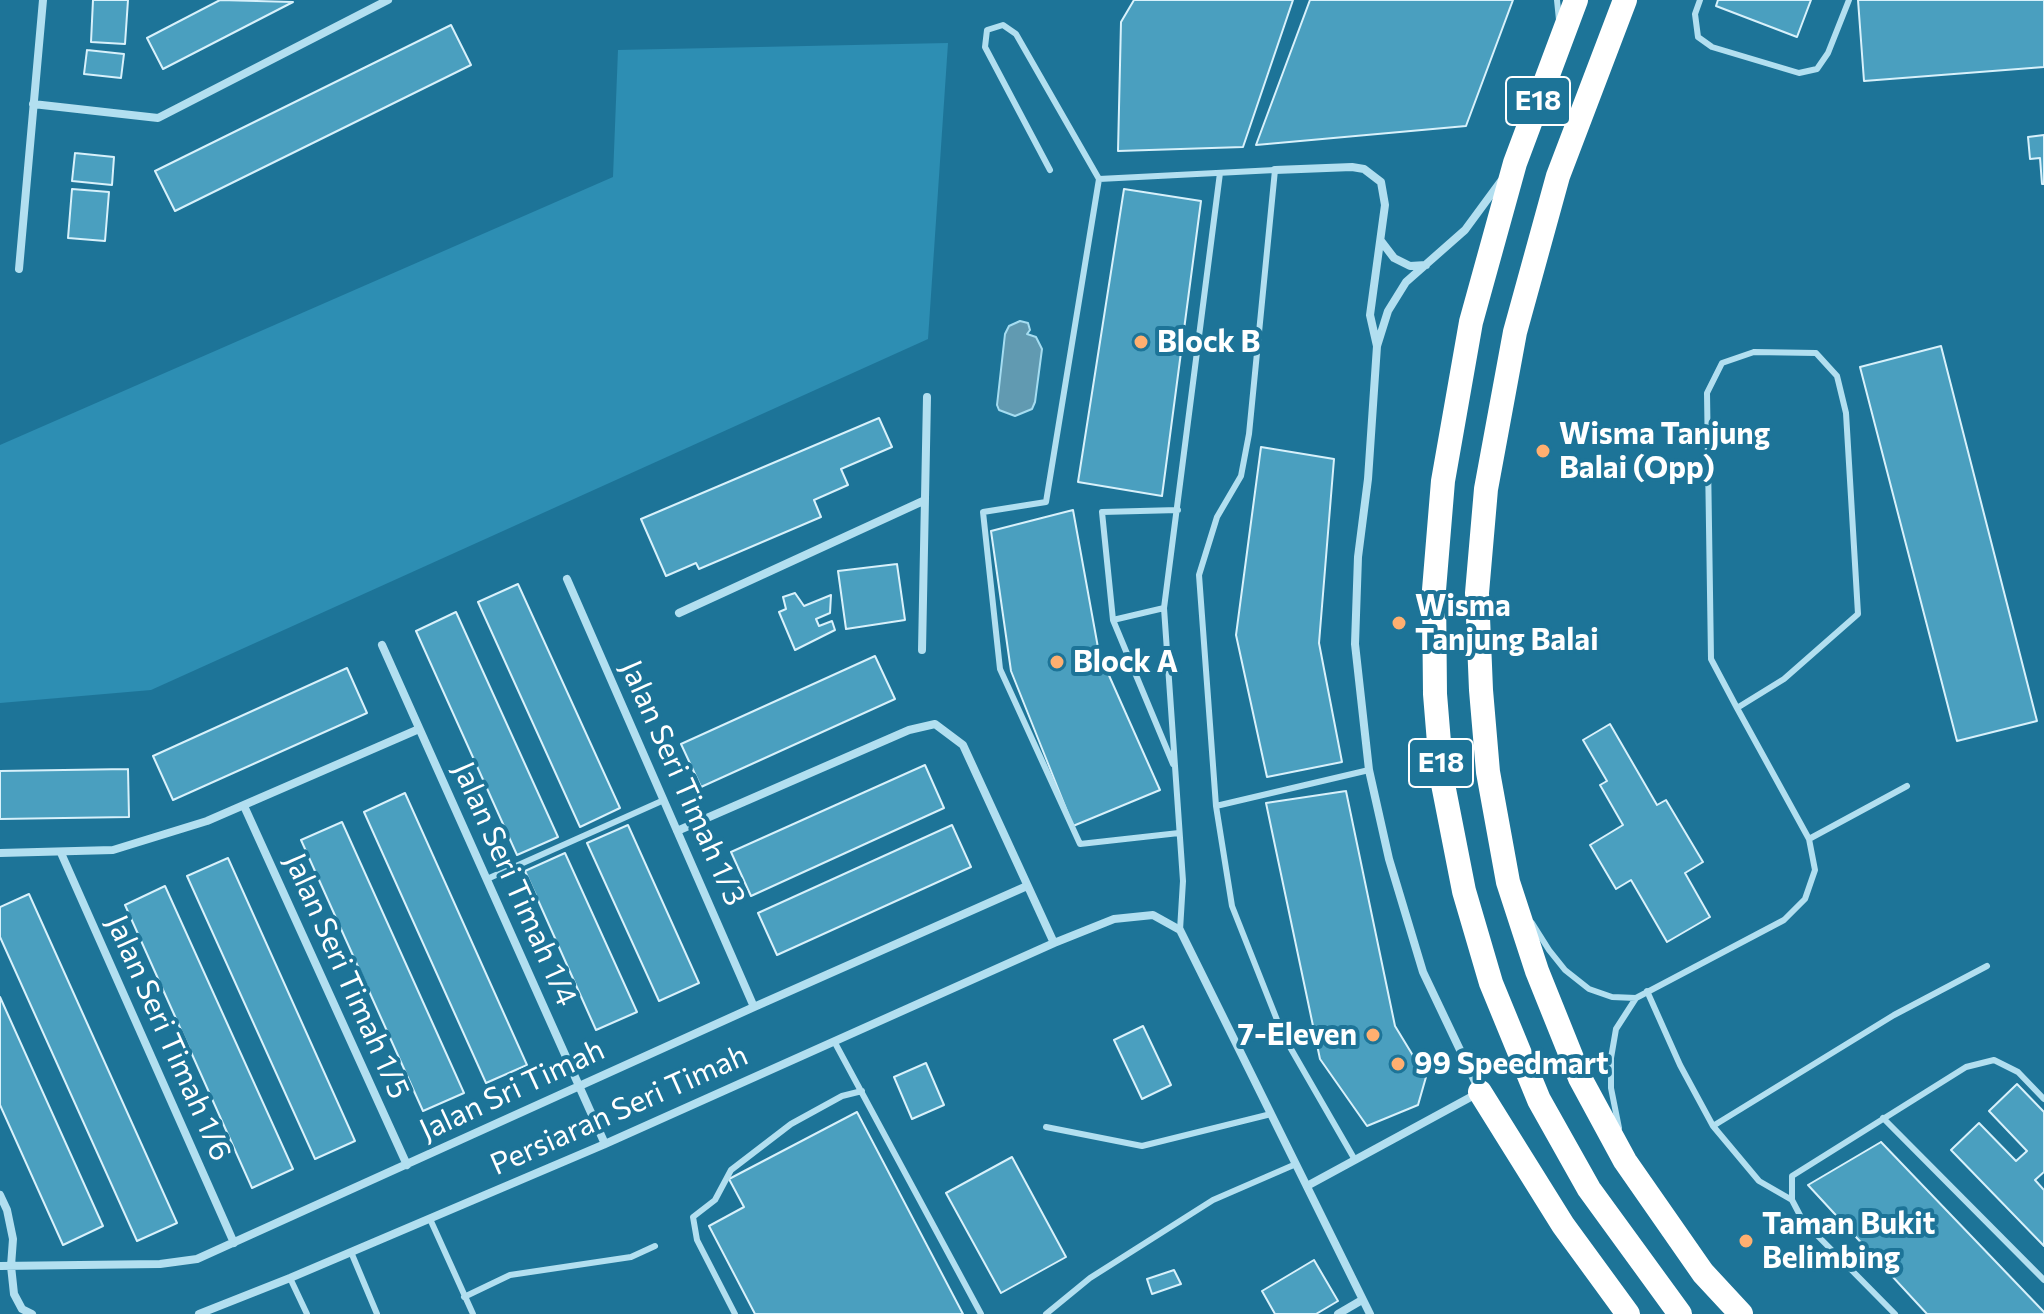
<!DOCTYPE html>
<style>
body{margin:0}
canvas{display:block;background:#1d7498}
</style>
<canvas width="2044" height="1314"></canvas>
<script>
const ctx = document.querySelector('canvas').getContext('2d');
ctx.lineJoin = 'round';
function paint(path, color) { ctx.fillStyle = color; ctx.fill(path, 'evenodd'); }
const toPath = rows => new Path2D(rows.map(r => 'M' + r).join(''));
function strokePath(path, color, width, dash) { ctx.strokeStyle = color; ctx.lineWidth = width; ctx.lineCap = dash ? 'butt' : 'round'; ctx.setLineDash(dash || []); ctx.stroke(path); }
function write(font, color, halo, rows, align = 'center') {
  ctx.font = font + ' Commissioner,sans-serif'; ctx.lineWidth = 8; ctx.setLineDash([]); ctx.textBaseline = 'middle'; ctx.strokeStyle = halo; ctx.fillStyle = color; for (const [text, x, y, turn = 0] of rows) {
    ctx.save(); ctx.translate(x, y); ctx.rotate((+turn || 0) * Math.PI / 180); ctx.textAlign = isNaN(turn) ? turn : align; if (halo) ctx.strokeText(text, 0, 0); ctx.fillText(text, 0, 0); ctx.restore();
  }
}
paint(toPath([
 [948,43,928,339,151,690,0,703,0,445,613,177,618,50]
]), '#2d8eb3');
const water = toPath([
 [1020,321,1028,323,1030,330,1027,334,1036,337,1042,349,1035,402,1032,409,1015,416,999,410,997,405,1005,334,1009,326,1020,321]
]);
paint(water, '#619ab1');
strokePath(water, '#a5ddf1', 2);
const building = toPath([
 [93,0,128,0,125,44,91,42,93,0],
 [220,0,293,2,163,69,147,38,220,0],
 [1134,0,1293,0,1243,147,1118,151,1121,22,1134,0],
 [1310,0,1513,0,1466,126,1256,145,1310,0],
 [1718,0,1811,0,1797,37,1716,6,1718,0],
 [1858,0,2044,0,2044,67,1864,81,1858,0],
 [451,25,471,65,175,211,155,171,451,25],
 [87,50,124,54,121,78,84,74,87,50],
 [2044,135,2044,184,2042,184,2040,158,2030,159,2028,137,2044,135],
 [75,153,114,157,112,185,72,181,75,153],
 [72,189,109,192,105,241,68,238,72,189],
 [1124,189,1201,201,1162,496,1078,482,1124,189],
 [1941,346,2037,721,1957,741,1860,367,1941,346],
 [879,418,892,447,841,469,848,485,814,500,821,517,699,569,696,563,666,576,641,519,879,418],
 [1261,447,1334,459,1319,643,1342,762,1267,777,1236,635,1261,447],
 [1073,510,1099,653,1160,790,1073,826,1011,671,991,531,1073,510],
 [897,564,905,620,846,629,838,571,897,564],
 [518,584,620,808,580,827,478,602,518,584],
 [795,593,804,606,831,595,830,613,816,619,819,626,832,621,835,630,795,650,779,612,786,609,783,597,795,593],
 [456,612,558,837,517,855,416,631,456,612],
 [875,656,895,699,701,787,681,744,875,656],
 [347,668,367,713,173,800,153,756,347,668],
 [1610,724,1657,805,1666,800,1703,862,1685,873,1710,917,1667,942,1631,880,1616,889,1590,845,1623,825,1600,785,1607,781,1583,740,1610,724],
 [925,765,944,808,751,896,731,852,925,765],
 [128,769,129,817,0,819,0,771,128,769],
 [1346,791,1395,1026,1426,1077,1418,1105,1367,1126,1320,1059,1266,803,1346,791],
 [405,793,527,1065,486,1083,364,812,405,793],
 [342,822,464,1093,423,1111,301,840,342,822],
 [628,825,699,983,659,1001,587,843,628,825],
 [952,825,971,867,777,955,758,913,952,825],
 [565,853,637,1012,596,1030,525,871,565,853],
 [228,858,355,1141,315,1159,187,876,228,858],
 [165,886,293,1169,252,1188,125,905,165,886],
 [29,894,177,1223,137,1241,0,937,0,907,29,894],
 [0,997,103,1226,63,1245,0,1105,0,997],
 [1143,1026,1171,1085,1142,1099,1114,1040,1143,1026],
 [926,1063,944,1105,912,1119,894,1077,926,1063],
 [2017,1084,2044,1112,2044,1172,2035,1180,2044,1190,2044,1246,1951,1150,1979,1123,2016,1161,2027,1151,1989,1111,2017,1084],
 [857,1112,963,1314,755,1314,709,1226,744,1207,729,1179,857,1112],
 [1881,1142,2044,1312,2044,1314,1927,1314,1808,1185,1881,1142],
 [1012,1157,1066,1257,1001,1293,946,1193,1012,1157],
 [1314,1260,1338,1301,1316,1314,1275,1314,1262,1291,1314,1260],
 [1174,1270,1181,1284,1152,1294,1147,1279,1174,1270]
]);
paint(building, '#4a9fbf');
strokePath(building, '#d8f1fb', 2);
strokePath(toPath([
 [1557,0,1559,20],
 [1700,0,1695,14,1698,37,1712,47,1799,73,1817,69,1828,53,1849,0],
 [1050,170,985,47,987,30,1003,25,1016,34,1099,179,1046,502,983,512,1000,669,1080,844,1179,833],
 [1099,179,1275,170,1249,434,1241,476,1217,517,1199,575,1216,806,1232,906,1283,1035,1355,1160],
 [1754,352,1816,353,1837,376,1846,413,1858,614,1784,679,1737,708,1711,659,1707,393,1722,363,1754,352],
 [1113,620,1164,608],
 [1173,764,1113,620,1102,512,1178,510],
 [1216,806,1369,770],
 [1809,839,1907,786],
 [487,879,664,800],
 [1532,923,1549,950,1565,970,1589,989,1612,997,1636,998,1784,920,1805,899,1815,870,1809,839,1737,708],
 [1180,930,1183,881,1164,608,1220,173],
 [1647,991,1680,1065,1713,1126,1759,1181,1792,1200],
 [834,1041,981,1314],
 [1883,1118,2044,1280],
 [1713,1126,1894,1015,1987,966],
 [1046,1127,1142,1146,1271,1114],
 [1619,1128,1611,1088,1611,1058,1616,1029,1636,998],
 [430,1219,473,1314],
 [351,1252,377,1314],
 [290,1278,307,1314],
 [464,1297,510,1275,631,1257,655,1246],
 [735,1314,697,1240,693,1217,715,1200,731,1170,791,1124,842,1096,862,1091],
 [1046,1314,1090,1278,1213,1200,1296,1164],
 [1895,1314,1803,1221,1792,1200,1792,1176,1966,1067,1994,1060,2018,1072,2044,1099]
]), '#b2dff0', 6);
strokePath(toPath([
 [33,104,158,118,388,0],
 [1275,170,1352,167,1364,169,1381,182,1385,205,1370,315,1377,346],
 [1381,241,1394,258,1410,266,1426,265],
 [19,269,43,0],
 [567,579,754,1007],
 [679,613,923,501],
 [382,645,605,1144],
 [922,650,927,397],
 [244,806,407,1165],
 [677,831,909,730,935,724,963,745,1054,943],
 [0,853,113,850,207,821,419,729],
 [61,853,234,1243],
 [1307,1186,1480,1092,1423,972,1389,859,1369,770,1355,644,1358,557,1368,479,1377,346,1388,311,1406,282,1465,230,1501,181],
 [0,1195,7,1210,13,1239,11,1266,14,1294,22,1309,32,1314],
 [0,1266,160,1264,197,1259,754,1007,1027,886],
 [199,1314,290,1278,605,1144,1054,943,1114,919,1153,915,1180,930,1370,1314],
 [1338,1314,1362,1300]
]), '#b2dff0', 8);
strokePath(toPath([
 [1576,0,1515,163,1471,322,1443,481,1434,590,1435,694,1442,779,1464,891,1491,983,1539,1100,1589,1189,1680,1314],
 [1625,0,1558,176,1515,332,1486,489,1477,593,1481,690,1488,772,1508,882,1537,971,1580,1078,1625,1161,1703,1273,1741,1314],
 [1480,1092,1563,1225,1628,1314]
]), '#fff', 24);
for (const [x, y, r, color] of [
 [1141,342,8,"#ffaf70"],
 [1543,451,8,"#ffaf70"],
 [1399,623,8,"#ffaf70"],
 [1057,662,8,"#ffaf70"],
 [1373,1035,8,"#ffaf70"],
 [1398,1064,8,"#ffaf70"],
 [1746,1241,8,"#ffaf70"]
]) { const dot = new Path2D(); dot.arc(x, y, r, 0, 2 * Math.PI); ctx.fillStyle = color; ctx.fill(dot); strokePath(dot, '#1d7498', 3); }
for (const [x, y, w] of [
 [1538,101,64],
 [1441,763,64]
]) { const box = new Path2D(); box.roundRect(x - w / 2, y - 24, w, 48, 6); ctx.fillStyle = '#1d7498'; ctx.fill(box); strokePath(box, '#fff', 2); }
write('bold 28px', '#fff', null, [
 ["E18",1538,101],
 ["E18",1441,763]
]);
write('bold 30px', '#fff', '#1d7498', [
 ["Block B",1157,342],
 ["Wisma Tanjung",1559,434],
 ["Balai (Opp)",1559,468],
 ["Wisma",1415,606],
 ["Tanjung Balai",1415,640],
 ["Block A",1073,662],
 ["7-Eleven",1357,1035,"right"],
 ["99 Speedmart",1414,1064],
 ["Taman Bukit",1762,1224],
 ["Belimbing",1762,1258]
], 'left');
write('30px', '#fff', '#1d7498', [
 ["Jalan Seri Timah 1/3",683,783,66],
 ["Jalan Seri Timah 1/4",515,884,66],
 ["Jalan Seri Timah 1/5",347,976,66],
 ["Jalan Seri Timah 1/6",169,1038,66],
 ["Jalan Sri Timah",512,1090,-25],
 ["Persiaran Seri Timah",619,1110,-24]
]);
</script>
